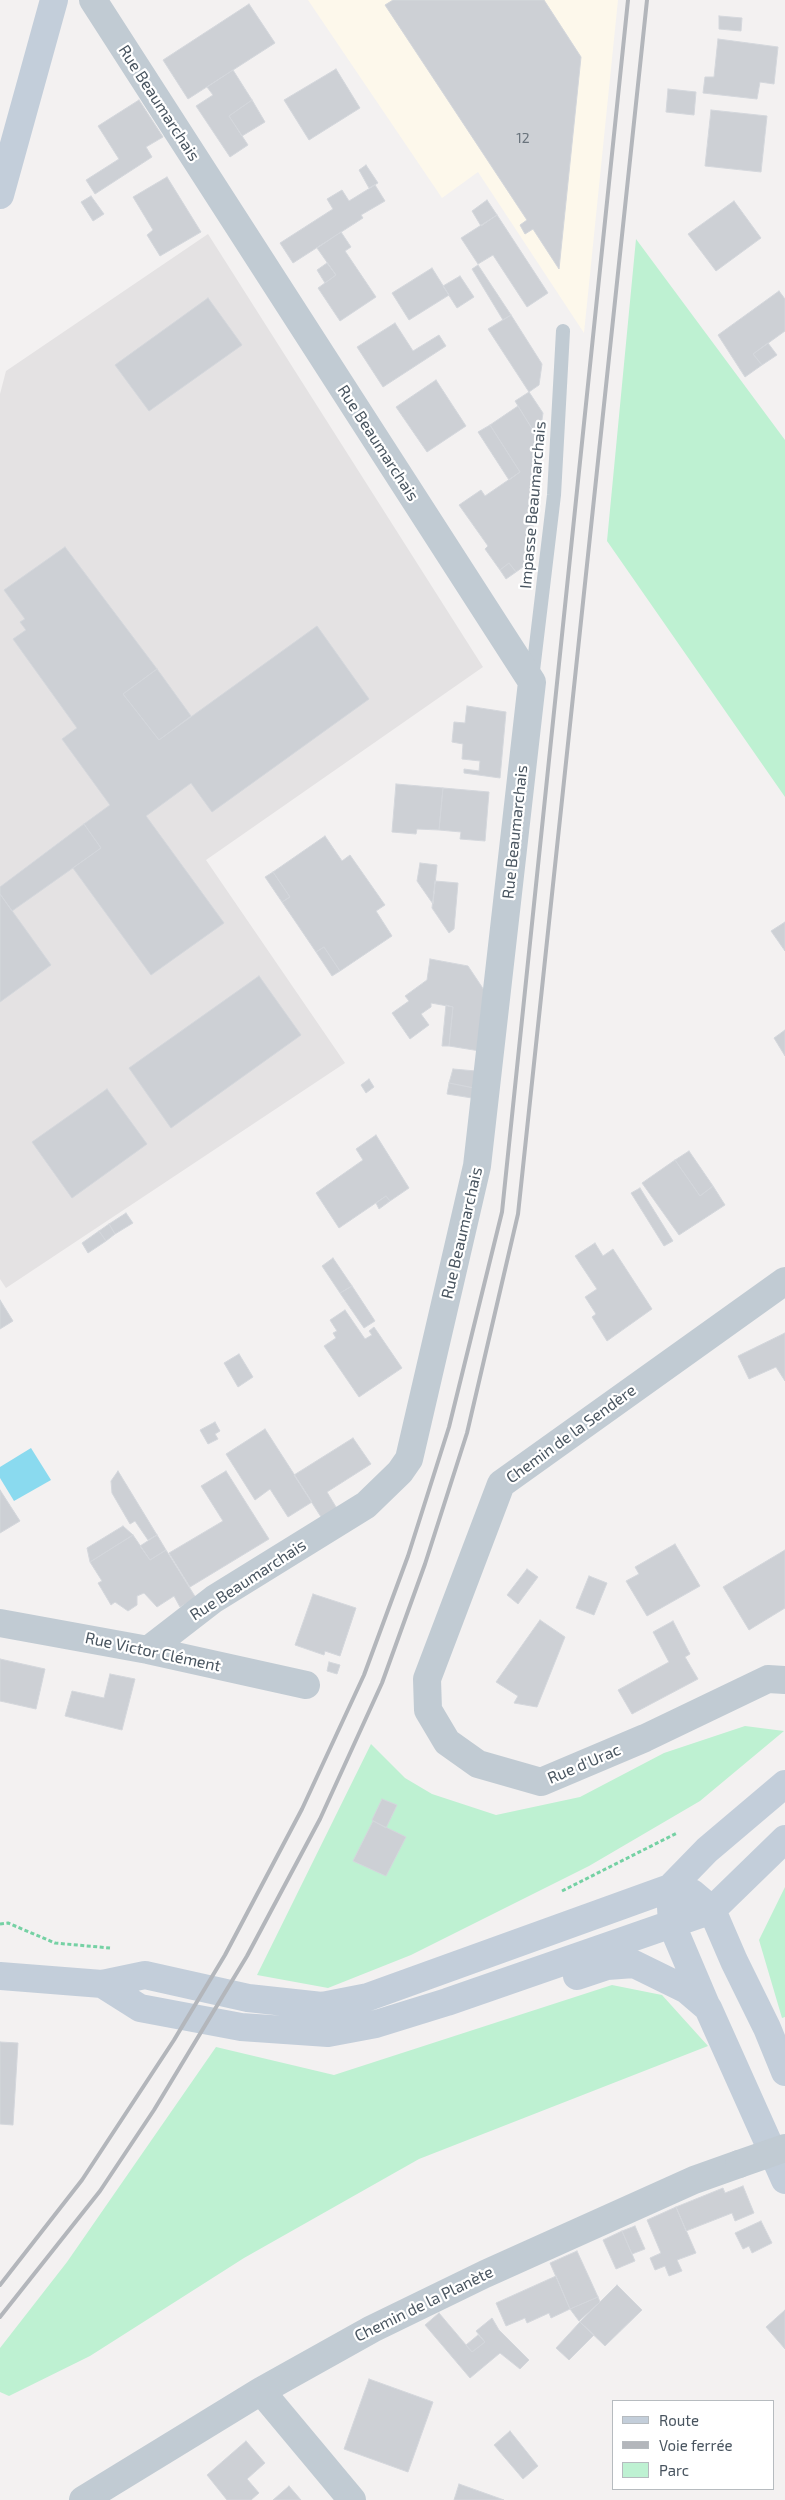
<!DOCTYPE html>
<meta charset="utf-8">
<style>
body{margin:0}
#map{position:relative;width:785px;height:2500px;overflow:hidden;background:#f3f1f1;font-family:"Exo 2",sans-serif}
canvas{display:block}
.legend{position:absolute;left:612px;top:2400px;width:162px;height:90px;box-sizing:border-box;background:#fff;border:1px solid #b6bbbf;margin:0;padding:6px 9px;list-style:none;font-size:15px;color:#48545f}
.legend li{display:flex;align-items:center;gap:10px;height:25px}
.legend b{width:25px;border:1px solid #b6bbbf}
</style>
<div id="map">
<canvas width="785" height="2500"></canvas>
<ul class="legend">
<li><b style="height:6px;background:#c3ceda"></b>Route</li>
<li><b style="height:6px;background:#b3b6bb"></b>Voie ferrée</li>
<li><b style="height:14px;background:#bef1d2"></b>Parc</li>
</ul>
</div>
<script>
const ctx = document.querySelector('canvas').getContext('2d');
ctx.lineJoin = 'round';
function paint(path, color) { ctx.fillStyle = color; ctx.fill(path, 'evenodd'); }
const toPath = rows => new Path2D(rows.map(r => 'M' + r).join(''));
function strokePath(path, color, width, dash) { ctx.strokeStyle = color; ctx.lineWidth = width; ctx.lineCap = dash ? 'butt' : 'round'; ctx.setLineDash(dash || []); ctx.stroke(path); }
function write(font, color, halo, rows, align = 'center') {
  ctx.font = font + ' "Exo 2",sans-serif'; ctx.lineWidth = 4.5; ctx.setLineDash([]); ctx.textBaseline = 'middle'; ctx.strokeStyle = halo; ctx.fillStyle = color; for (const [text, x, y, turn = 0] of rows) {
    ctx.save(); ctx.translate(x, y); ctx.rotate((+turn || 0) * Math.PI / 180); ctx.textAlign = isNaN(turn) ? turn : align; if (halo) ctx.strokeText(text, 0, 0); ctx.fillText(text, 0, 0); ctx.restore();
  }
}
paint(toPath([
 [308,0,618,0,584,333,478,172,442,198]
]), '#fdf8eb');
paint(toPath([
 [208,234,483,667,206,860,345,1063,6,1288,0,1279,0,394,6,371]
]), '#e4e2e3');
paint(toPath([
 [636,239,785,440,785,797,607,541],
 [745,1726,784,1731,700,1801,589,1866,411,1955,328,1988,257,1975,371,1744,405,1778,432,1794,496,1815,580,1797,664,1753],
 [785,1887,785,2017,782,2018,759,1940],
 [612,1985,662,1995,708,2046,419,2159,244,2258,90,2356,9,2396,0,2392,0,2348,67,2262,216,2047,334,2075]
]), '#bef1d2');
paint(toPath([
 [31,1448,51,1480,14,1501,0,1478,0,1467]
]), '#8adaef');
const building = toPath([
 [393,0,544,0,581,57,559,269,533,229,525,234,520,225,527,220,385,5,393,0],
 [249,4,275,43,188,99,163,60,249,4],
 [719,16,742,18,741,31,719,29,719,16],
 [718,39,778,47,774,84,760,82,757,99,703,93,705,77,714,77,718,39],
 [336,69,360,108,309,140,284,100,336,69],
 [233,70,252,100,229,116,248,145,230,157,196,106,213,95,207,87,233,70],
 [668,89,696,92,694,115,666,112,668,89],
 [139,100,163,137,146,147,152,157,95,194,86,180,119,159,98,126,139,100],
 [252,100,265,122,242,136,229,116,252,100],
 [711,110,767,116,761,172,705,166,711,110],
 [366,165,378,183,369,188,359,170,366,165],
 [167,177,201,232,160,256,147,235,153,230,133,197,167,177],
 [375,185,385,201,361,215,363,218,293,263,280,243,333,209,327,199,342,190,349,201,375,185],
 [91,196,104,214,93,221,81,202,91,196],
 [487,200,497,215,481,226,472,211,487,200],
 [734,201,761,238,716,271,688,234,734,201],
 [497,215,548,293,527,307,493,255,478,264,461,238,497,215],
 [341,232,351,247,345,251,376,297,340,321,318,288,336,275,317,248,341,232],
 [327,263,336,275,325,283,317,270,327,263],
 [478,265,511,315,503,320,472,269,478,265],
 [432,268,449,295,409,320,392,293,432,268],
 [460,276,474,297,457,308,443,286,460,276],
 [779,291,785,299,785,331,753,354,762,365,745,377,718,335,779,291],
 [208,298,242,345,149,411,115,365,208,298],
 [511,315,542,364,539,385,529,392,488,329,511,315],
 [395,323,413,351,439,335,446,346,383,387,357,347,395,323],
 [768,343,777,355,762,365,753,354,768,343],
 [436,380,466,426,427,452,396,407,436,380],
 [529,392,543,413,539,440,515,401,529,392],
 [518,406,539,440,535,443,533,479,537,478,530,562,516,572,509,563,500,570,485,549,488,546,459,505,481,490,485,496,520,472,490,425,518,406],
 [490,425,520,472,509,480,478,432,490,425],
 [65,547,157,669,123,694,159,740,317,626,369,699,212,812,191,783,146,816,224,923,151,975,73,868,101,848,84,824,110,805,62,739,77,728,13,639,26,630,20,622,25,619,4,590,65,547],
 [509,563,516,572,506,579,500,570,509,563],
 [157,669,191,716,159,740,123,694,157,669],
 [467,706,506,712,500,778,464,773,464,769,479,771,480,761,462,759,463,744,452,742,454,722,465,723,467,706],
 [396,784,443,788,439,830,417,829,416,834,392,832,396,784],
 [443,788,489,792,485,841,460,839,461,832,439,830,443,788],
 [84,824,101,848,12,911,0,894,0,887,84,824],
 [325,836,342,861,350,855,385,905,376,911,392,936,340,971,324,947,316,952,295,921,282,902,290,897,273,872,325,836],
 [420,863,437,865,433,904,417,881,420,863],
 [273,872,290,897,282,902,265,877,273,872],
 [435,881,458,883,454,929,449,933,432,908,435,881],
 [0,894,51,965,0,1002,0,894],
 [785,922,785,951,771,931,785,922],
 [324,947,340,971,332,976,316,952,324,947],
 [430,959,468,966,486,993,480,1051,449,1046,453,1007,431,1003,431,1007,421,1014,429,1025,410,1039,392,1013,409,1001,405,996,427,980,430,959],
 [259,976,301,1035,171,1128,129,1068,259,976],
 [446,1005,453,1007,449,1046,442,1046,446,1005],
 [785,1030,785,1056,774,1038,785,1030],
 [453,1069,476,1071,474,1088,449,1083,453,1069],
 [369,1079,374,1087,366,1093,361,1085,369,1079],
 [449,1083,474,1088,472,1098,447,1094,449,1083],
 [107,1089,147,1144,72,1198,32,1142,107,1089],
 [376,1135,409,1188,390,1201,386,1196,339,1228,316,1193,363,1160,356,1149,376,1135],
 [689,1151,713,1186,700,1196,675,1160,689,1151],
 [675,1160,700,1196,713,1186,725,1205,679,1235,642,1183,675,1160],
 [640,1188,673,1241,664,1246,631,1193,640,1188],
 [386,1196,390,1201,379,1209,376,1203,386,1196],
 [126,1213,133,1223,115,1234,109,1224,126,1213],
 [109,1224,115,1234,106,1241,99,1231,109,1224],
 [99,1231,106,1241,88,1253,82,1243,99,1231],
 [595,1243,603,1256,613,1249,652,1309,607,1341,592,1317,596,1314,585,1297,597,1289,575,1256,595,1243],
 [333,1258,352,1286,340,1293,322,1266,333,1258],
 [352,1286,375,1321,364,1328,340,1293,352,1286],
 [0,1300,13,1321,0,1329,0,1300],
 [345,1310,365,1339,372,1335,369,1331,374,1327,402,1368,359,1397,324,1346,336,1338,333,1333,337,1331,330,1320,345,1310],
 [785,1333,785,1381,776,1367,749,1379,738,1356,785,1333],
 [239,1354,253,1377,238,1387,224,1363,239,1354],
 [215,1422,220,1431,215,1434,218,1439,208,1444,200,1430,215,1422],
 [265,1429,312,1502,288,1517,270,1489,255,1500,226,1454,265,1429],
 [353,1438,371,1464,327,1492,339,1512,323,1520,294,1475,353,1438],
 [118,1471,157,1535,148,1540,135,1521,130,1524,112,1493,111,1481,118,1471],
 [226,1471,269,1539,190,1587,169,1553,223,1521,201,1486,226,1471],
 [0,1490,20,1521,0,1533,0,1490],
 [123,1526,133,1535,90,1562,87,1548,123,1526],
 [133,1535,150,1560,166,1550,196,1598,180,1607,174,1596,157,1607,144,1593,137,1596,137,1605,128,1611,115,1602,111,1605,98,1583,102,1581,90,1562,133,1535],
 [157,1535,166,1550,150,1560,140,1546,157,1535],
 [675,1544,700,1586,647,1616,626,1581,639,1574,635,1567,675,1544],
 [785,1550,785,1608,749,1630,723,1587,785,1550],
 [527,1569,538,1577,518,1604,507,1595,527,1569],
 [589,1576,607,1583,594,1615,576,1608,589,1576],
 [313,1594,356,1608,340,1656,325,1651,324,1655,295,1645,313,1594],
 [540,1620,565,1637,537,1707,514,1703,518,1696,496,1682,540,1620],
 [673,1621,690,1654,685,1657,698,1679,632,1714,618,1690,669,1662,653,1632,673,1621],
 [0,1659,45,1669,36,1709,0,1701,0,1659],
 [329,1662,340,1665,337,1674,327,1671,329,1662],
 [110,1674,135,1679,122,1730,65,1716,72,1691,104,1698,110,1674],
 [382,1799,397,1805,386,1828,372,1820,382,1799],
 [373,1821,406,1837,386,1876,353,1861,373,1821],
 [0,2042,18,2043,13,2125,0,2124,0,2042],
 [743,2186,754,2213,735,2221,732,2213,686,2231,676,2207,723,2188,725,2193,743,2186],
 [676,2207,696,2253,677,2260,682,2271,669,2276,665,2266,655,2270,650,2258,661,2253,647,2220,676,2207],
 [761,2221,772,2243,752,2253,749,2246,743,2249,735,2233,761,2221],
 [635,2226,645,2249,632,2254,622,2231,635,2226],
 [622,2231,635,2261,616,2269,603,2240,622,2231],
 [577,2251,598,2297,570,2309,550,2263,577,2251],
 [556,2276,570,2309,551,2318,549,2313,527,2323,525,2318,506,2326,496,2303,556,2276],
 [617,2285,642,2310,605,2346,580,2322,617,2285],
 [598,2297,600,2302,579,2321,570,2309,598,2297],
 [785,2310,785,2349,766,2327,785,2310],
 [439,2313,472,2352,485,2342,476,2331,492,2318,499,2330,529,2360,520,2369,500,2353,470,2378,425,2325,439,2313],
 [580,2322,594,2335,569,2360,556,2348,580,2322],
 [478,2335,485,2342,472,2352,466,2345,478,2335],
 [369,2379,433,2402,408,2472,344,2449,369,2379],
 [510,2431,538,2466,523,2479,494,2445,510,2431],
 [246,2441,265,2463,247,2479,259,2493,251,2500,227,2500,207,2475,246,2441],
 [459,2484,504,2500,454,2500,459,2484],
 [289,2486,301,2500,273,2500,289,2486]
]);
paint(building, '#cdd0d5');
strokePath(building, '#d4d7dc', 1);
strokePath(toPath([
 [562,1891,677,1833],
 [0,1924,8,1923,55,1943,110,1948]
]), '#75d1a4', 3, [4, 2.5]);
strokePath(toPath([
 [532,679,554,495,563,331]
]), '#c1cbd3', 14);
strokePath(toPath([
 [93,0,532,682,477,1166,409,1459,400,1472,366,1505,214,1599,148,1650],
 [785,1281,501,1484,427,1679,428,1710,447,1742,478,1764,541,1782,645,1738,768,1679,785,1680],
 [0,1623,148,1650,306,1685],
 [261,2391,352,2500],
 [83,2500,261,2391,372,2329,485,2274,694,2180,739,2164]
]), '#c1cbd3', 28);
strokePath(toPath([
 [0,195,54,0],
 [670,1888,707,1850,785,1784],
 [671,1907,672,1925,706,2005],
 [0,1976,102,1984,145,1975,248,1998,322,2006,368,1997,670,1888,692,1893,712,1910,734,1961,767,2028,785,2072],
 [577,1976,607,1966,634,1964,687,1990,708,2008,785,2180],
 [102,1984,140,2008,241,2027,328,2033,376,2024,447,2002,712,1910,785,1839]
]), '#c3ceda', 28);
strokePath(toPath([
 [0,2285,82,2180,174,2040,225,1955,302,1809,364,1675,408,1556,449,1427,502,1212,628,0],
 [0,2317,100,2191,154,2110,247,1956,320,1819,382,1683,425,1564,467,1433,518,1214,647,0]
]), '#b3b6bb', 4);
strokePath(toPath([
 [739,2164,785,2148]
]), '#c1cbd3', 28);
write('14px', '#69737c', null, [
 ["12",523,138]
]);
write('16px', '#48545f', '#fff', [
 ["Rue Beaumarchais",159,103,57],
 ["Rue Beaumarchais",378,443,57],
 ["Impasse Beaumarchais",533,505,-85],
 ["Rue Beaumarchais",515,832,-84],
 ["Rue Beaumarchais",462,1233,-77],
 ["Chemin de la Sendère",571,1434,-36],
 ["Rue Beaumarchais",248,1580,-33],
 ["Rue Victor Clément",153,1652,12],
 ["Rue d'Urac",584,1764,-23],
 ["Chemin de la Planète",424,2304,-26]
]);
</script>
